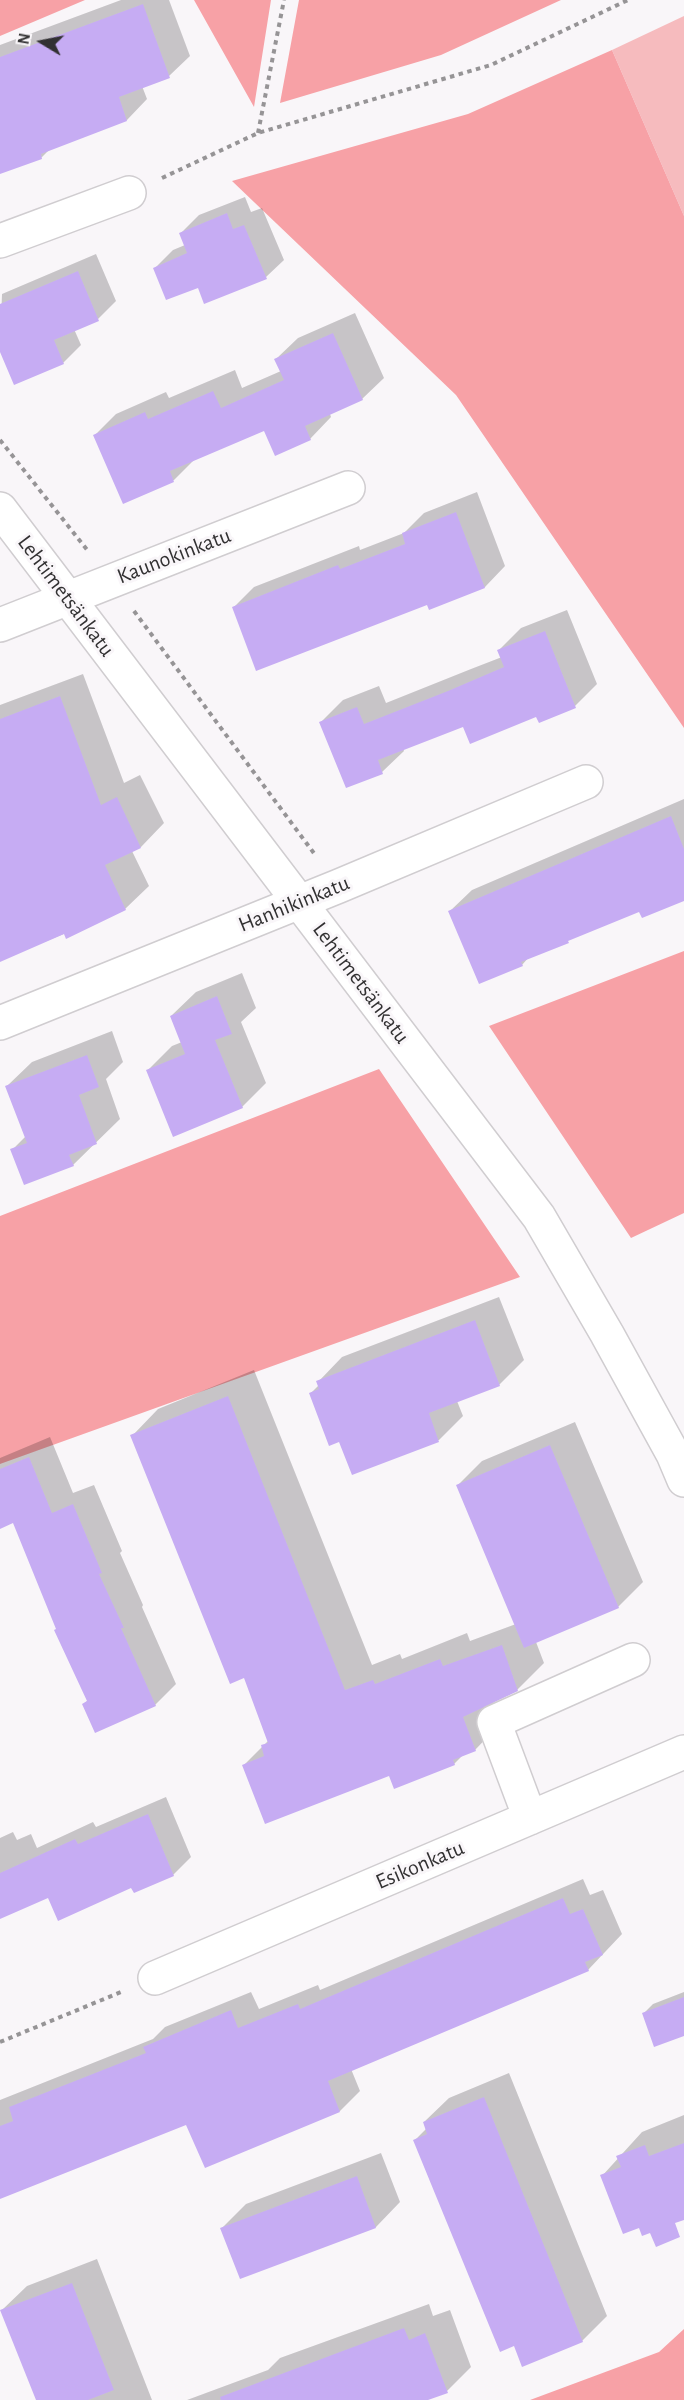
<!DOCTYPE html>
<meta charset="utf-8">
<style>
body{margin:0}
#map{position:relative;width:684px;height:2400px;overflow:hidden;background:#f9f6f9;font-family:"Alegreya Sans",sans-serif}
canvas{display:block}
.north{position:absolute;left:12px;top:12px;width:60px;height:60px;-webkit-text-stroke:4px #f9f6f9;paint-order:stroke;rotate:280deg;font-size:16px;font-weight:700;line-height:24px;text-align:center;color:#323132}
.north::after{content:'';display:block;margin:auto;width:21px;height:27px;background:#323132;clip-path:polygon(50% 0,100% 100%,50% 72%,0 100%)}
</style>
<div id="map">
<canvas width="684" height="2400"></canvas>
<div class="north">N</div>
</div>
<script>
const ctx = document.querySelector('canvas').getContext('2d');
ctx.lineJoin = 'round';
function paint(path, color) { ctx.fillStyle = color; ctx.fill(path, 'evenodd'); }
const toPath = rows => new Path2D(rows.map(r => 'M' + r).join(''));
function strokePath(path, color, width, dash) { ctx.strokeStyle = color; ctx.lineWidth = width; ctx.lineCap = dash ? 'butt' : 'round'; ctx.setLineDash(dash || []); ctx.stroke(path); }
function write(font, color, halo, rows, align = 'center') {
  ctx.font = font + ' "Alegreya Sans",sans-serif'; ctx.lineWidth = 6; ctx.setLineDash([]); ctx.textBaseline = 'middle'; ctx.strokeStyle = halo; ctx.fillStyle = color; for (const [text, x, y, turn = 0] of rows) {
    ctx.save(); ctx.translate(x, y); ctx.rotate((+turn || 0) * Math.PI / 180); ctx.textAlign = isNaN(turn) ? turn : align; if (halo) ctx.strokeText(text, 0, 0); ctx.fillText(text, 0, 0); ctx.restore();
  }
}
paint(toPath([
 [684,16,684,216,612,50]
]), '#f6bbbe');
paint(toPath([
 [0,0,85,0,0,36],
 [194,0,271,0,254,107],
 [299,0,561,0,441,55,280,103],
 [612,50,684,216,684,728,456,395,232,181,468,114],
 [684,951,684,1213,631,1238,489,1026],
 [379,1069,520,1277,0,1464,0,1216],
 [684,2329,684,2400,530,2400,659,2352]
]), '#f7a1a6');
paint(toPath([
 [121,0,169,0,190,56,169,76,142,86,147,99,127,120,51,148,42,157,0,173,0,45],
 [245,197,251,212,262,208,284,260,266,277,198,286,155,268,173,250,185,245,181,233,199,215],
 [96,254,116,301,98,319,74,329,81,345,63,363,0,348,2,294],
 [355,313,384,378,362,399,330,414,331,417,310,439,265,429,195,459,174,480,124,502,95,435,116,414,166,392,169,398,235,370,242,388,281,371,276,359,298,338],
 [477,492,505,566,485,587,430,608,428,603,234,607,254,587,359,546,360,550,404,533,424,513],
 [567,610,597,684,575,706,537,715,464,725,403,748,404,751,382,772,347,787,321,722,343,700,379,686,386,703,471,669,502,657,499,650,521,628],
 [83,674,124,783,140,775,164,823,141,847,132,851,149,886,125,909,0,960,0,705],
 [684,799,684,900,639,910,529,957,522,965,450,911,472,890],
 [242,973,256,1008,241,1022,266,1083,242,1107,147,1071,172,1046,182,1042,171,1016,196,992],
 [112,1031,123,1062,106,1079,120,1119,73,1165,12,1150,26,1136,7,1086,32,1062],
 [499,1297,524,1360,499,1385,457,1401,463,1416,439,1440,353,1473,340,1440,311,1393,319,1385,318,1382,342,1357],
 [254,1370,372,1665,400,1654,402,1659,467,1633,470,1641,516,1624,458,1485,482,1461,575,1422,643,1582,618,1607,536,1642,544,1663,517,1690,493,1701,501,1723,475,1750,465,1753,454,1764,390,1774,244,1765,269,1740,245,1677,132,1436,158,1409],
 [50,1437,73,1493,94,1485,122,1551,120,1553,143,1605,142,1607,176,1684,155,1705,84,1704,88,1700,14,1521,0,1527,0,1458],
 [166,1797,191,1857,173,1875,132,1886,48,1896,0,1917,0,1838,13,1832,17,1840,31,1834,37,1848,93,1822,96,1827],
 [583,1879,590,1895,603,1890,622,1934,588,1970,351,2069,360,2091,340,2111,187,2123,0,2198,0,2100,153,2039,165,2027,251,1992,259,2009,318,1985,320,1990],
 [684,1992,684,2035,644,2013,653,2004],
 [509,2073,607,2316,582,2341,514,2344,415,2140,427,2128,424,2122,449,2098],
 [684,2115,684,2219,640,2226,602,2176,642,2132],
 [381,2153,400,2202,376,2227,240,2277,222,2228,246,2204],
 [97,2259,152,2400,37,2400,2,2310,27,2286],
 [429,2304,433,2316,450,2310,471,2367,447,2391,424,2400,187,2400,268,2370,280,2358]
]), '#0003');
paint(toPath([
 [143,4,170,78,119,97,127,121,41,154,42,159,0,174,0,57],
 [227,213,233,229,244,225,267,279,204,304,198,288,166,300,153,268,187,253,179,233],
 [78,271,99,321,54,340,64,364,14,385,0,352,0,304],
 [333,333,363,400,305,426,311,440,275,456,264,431,170,471,174,482,123,504,93,435,145,412,148,419,213,391,221,408,284,380,274,359],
 [456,512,485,588,429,610,427,605,256,671,232,607,338,565,340,569,405,544,402,533],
 [545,631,576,708,539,723,536,717,470,744,463,727,378,760,383,774,346,788,319,722,357,707,364,724,448,691,504,667,497,650],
 [60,696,101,805,117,797,141,848,105,865,126,910,66,939,64,934,0,962,0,719],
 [671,816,684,849,684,901,642,918,639,912,568,941,569,943,521,962,523,966,479,984,448,911],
 [217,996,232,1034,215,1040,243,1108,173,1137,146,1070,185,1054,170,1016],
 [87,1055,99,1087,79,1095,97,1144,69,1155,74,1166,24,1185,10,1149,27,1143,5,1086],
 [475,1320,500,1386,429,1413,439,1442,352,1475,339,1442,329,1446,309,1393,319,1389,316,1381],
 [228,1396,345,1690,373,1680,375,1684,440,1659,443,1666,502,1645,518,1691,463,1717,476,1751,453,1760,455,1765,394,1789,389,1776,265,1824,242,1765,264,1756,261,1745,268,1743,244,1678,230,1684,130,1435],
 [550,1445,619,1608,524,1648,456,1485],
 [29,1457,52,1513,73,1504,102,1573,99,1574,124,1628,121,1628,156,1706,95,1733,82,1704,87,1701,54,1630,56,1629,13,1523,0,1529,0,1469],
 [148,1814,174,1876,134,1893,131,1888,58,1921,48,1898,0,1919,0,1873,75,1839,78,1844],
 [563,1898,570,1914,583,1909,603,1955,585,1962,589,1971,328,2081,340,2112,205,2168,186,2125,0,2199,0,2126,13,2121,9,2107,146,2053,143,2047,231,2010,238,2028,298,2004,300,2009],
 [684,1997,684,2036,654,2047,642,2013],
 [484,2097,583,2342,522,2367,514,2346,500,2352,413,2140,427,2134,423,2122],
 [684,2143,684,2220,675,2223,680,2237,656,2247,650,2233,642,2236,639,2228,623,2234,600,2175,621,2167,616,2156,645,2145,649,2156],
 [357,2176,376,2228,240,2279,220,2228],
 [72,2283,114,2390,88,2400,36,2400,0,2310],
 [404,2328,409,2340,425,2333,448,2393,428,2400,221,2400,220,2397]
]), '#c6acf3');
const minor = toPath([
 [0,241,129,193],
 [0,509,539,1217,607,1334,673,1454,684,1480],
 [0,625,348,488],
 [0,1023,339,886,586,782],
 [530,1818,494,1722,633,1660],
 [155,1978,684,1752]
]);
strokePath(minor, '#d0cdd0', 36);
strokePath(toPath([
 [258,133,284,0],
 [162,178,258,133,491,65,628,0],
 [0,440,88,551],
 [134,611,316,856],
 [0,2042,121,1992]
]), '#969496', 4, [4.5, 4.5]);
strokePath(minor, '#fff', 33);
write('22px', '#323132', '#f9f6f9', [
 ["Kaunokinkatu",174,556,-21],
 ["Lehtimetsänkatu",66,596,53],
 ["Hanhikinkatu",294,904,-22],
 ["Lehtimetsänkatu",361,983,53],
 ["Esikonkatu",420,1865,-23]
]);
</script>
